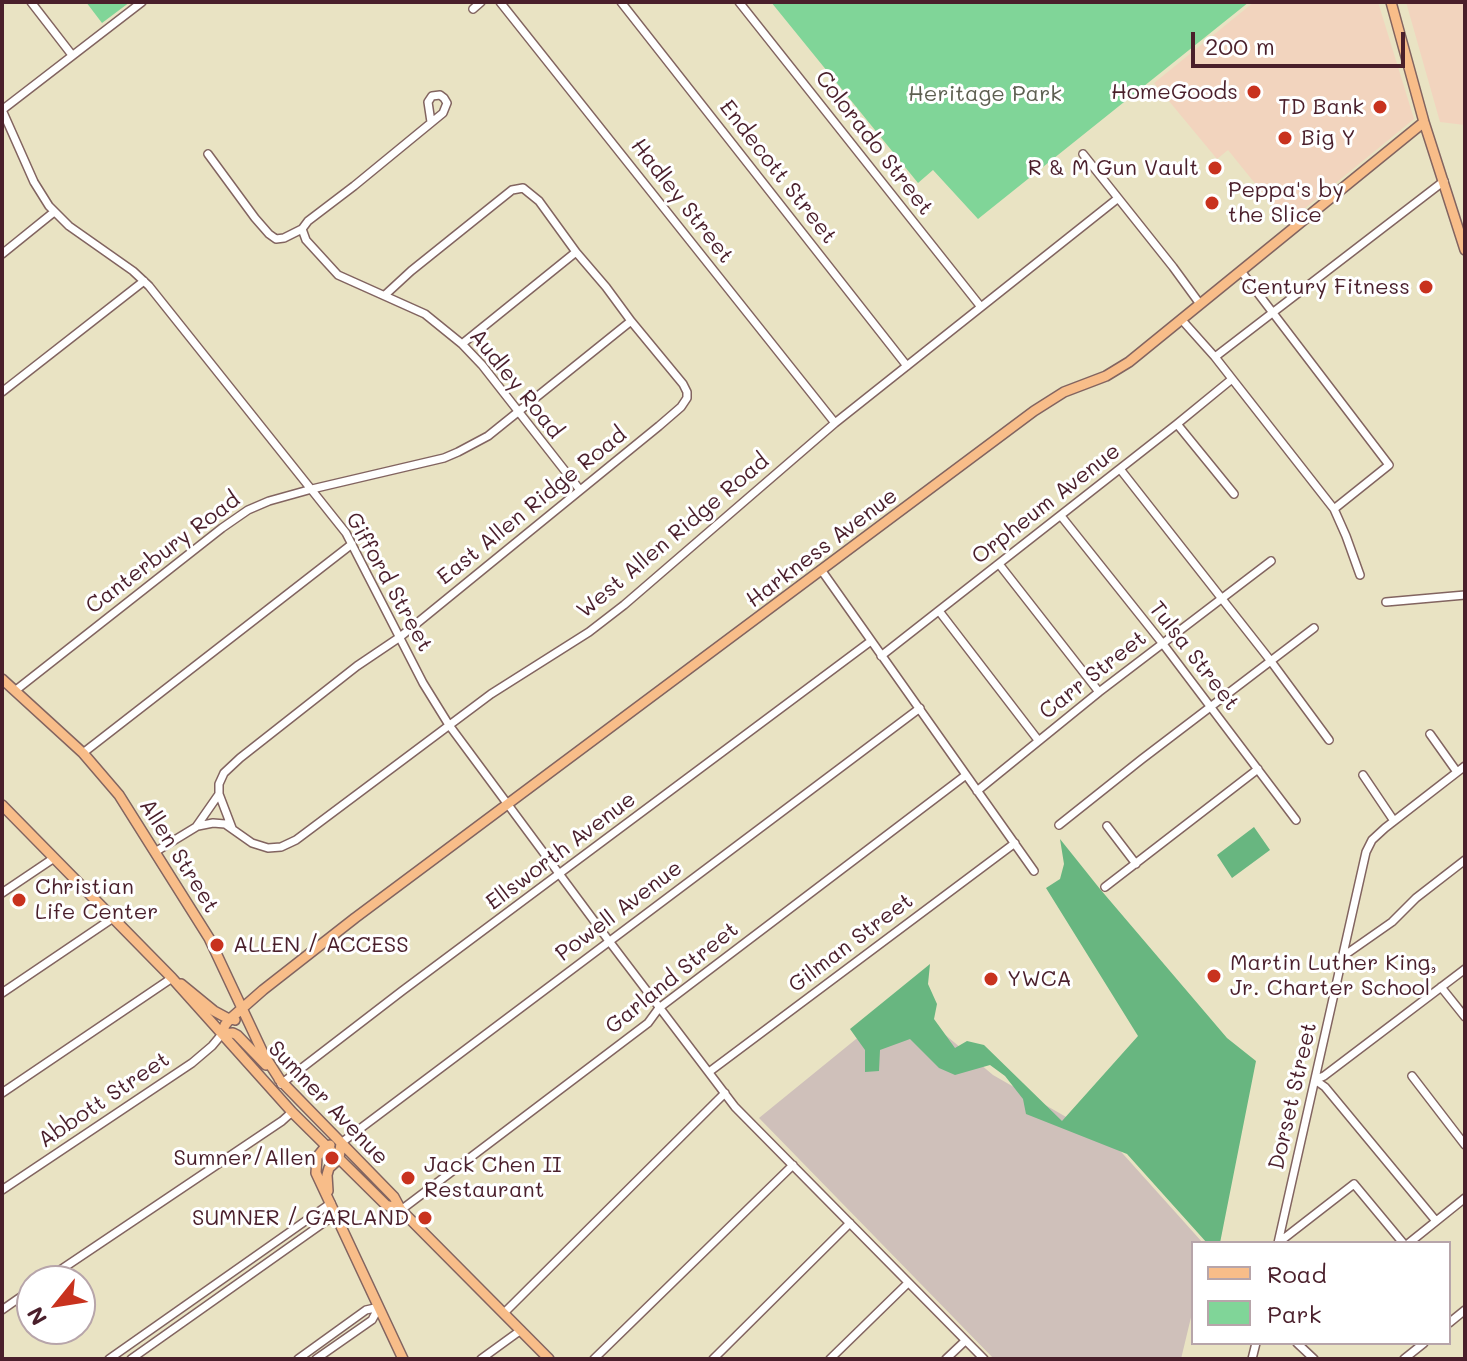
<!DOCTYPE html>
<style>
body{margin:0}
#map{position:relative;width:1467px;height:1361px;overflow:hidden;background:#e9e3c3;font-family:Mali,sans-serif}
canvas{display:block}
.frame{position:absolute;inset:0;border:4px solid #4a1f2b;pointer-events:none}
.legend{position:absolute;left:1191px;top:1241px;width:260px;height:104px;box-sizing:border-box;background:#fff;border:2px solid #b7a5aa;margin:0;padding:10px 14px;list-style:none;font-size:24px;color:#4a1f2b}
.legend li{display:flex;align-items:center;gap:16px;height:40px}
.legend b{width:40px;border:2px solid #b7a5aa}
.north{position:absolute;left:16px;top:1265px;width:80px;height:80px;box-sizing:border-box;background:#fff;border:2px solid #b7a5aa;border-radius:50%;rotate:240deg;font-size:22px;font-weight:700;line-height:32px;text-align:center;color:#4a1f2b}
.north::after{content:'';display:block;margin:auto;width:28px;height:36px;background:#c8321e;clip-path:polygon(50% 0,100% 100%,50% 72%,0 100%)}
.scale{position:absolute;left:1191px;top:32px;width:214px;height:36px;box-sizing:border-box;border:4px solid #4a1f2b;border-top:0;padding-left:10px;font-size:24px;line-height:28px;white-space:nowrap;color:#4a1f2b;-webkit-text-stroke:6px #fff;paint-order:stroke}
</style>
<div id="map">
<canvas width="1467" height="1361"></canvas>
<div class="frame"></div>
<ul class="legend">
<li><b style="height:10px;background:#f8bd89"></b>Road</li>
<li><b style="height:22px;background:#80d598"></b>Park</li>
</ul>
<div class="north">N</div>
<div class="scale">200 m</div>
</div>
<script>
const ctx = document.querySelector('canvas').getContext('2d');
ctx.lineJoin = 'round';
function paint(path, color) { ctx.fillStyle = color; ctx.fill(path, 'evenodd'); }
const toPath = rows => new Path2D(rows.map(r => 'M' + r).join(''));
function strokePath(path, color, width, dash) { ctx.strokeStyle = color; ctx.lineWidth = width; ctx.lineCap = dash ? 'butt' : 'round'; ctx.setLineDash(dash || []); ctx.stroke(path); }
function write(font, color, halo, rows, align = 'center') {
  ctx.font = font + ' Mali,sans-serif'; ctx.lineWidth = 6; ctx.setLineDash([]); ctx.textBaseline = 'middle'; ctx.strokeStyle = halo; ctx.fillStyle = color; for (const [text, x, y, turn = 0] of rows) {
    ctx.save(); ctx.translate(x, y); ctx.rotate((+turn || 0) * Math.PI / 180); ctx.textAlign = isNaN(turn) ? turn : align; if (halo) ctx.strokeText(text, 0, 0); ctx.fillText(text, 0, 0); ctx.restore();
  }
}
paint(toPath([
 [1254,2,1378,2,1414,119,1287,223,1228,150,1217,159,1154,83],
 [1406,2,1465,2,1465,125,1440,122]
]), '#f2d4be');
paint(toPath([
 [904,1000,993,1075,1115,1145,1203,1243,1193,1243,1193,1309,1181,1359,994,1359,759,1118]
]), '#cfc0ba');
paint(toPath([
 [86,2,130,2,102,23],
 [771,2,1249,2,978,219,933,170,918,183]
]), '#80d598');
paint(toPath([
 [1254,827,1270,850,1232,878,1217,855],
 [1060,839,1100,889,1227,1038,1256,1061,1220,1243,1207,1243,1127,1154,1026,1114,1023,1099,1005,1076,990,1065,955,1075,939,1068,910,1039,880,1050,879,1071,865,1072,865,1050,850,1029,930,964,928,984,937,1004,934,1019,955,1048,967,1041,984,1045,1062,1121,1138,1036,1046,888,1060,879,1064,864]
]), '#68b680');
const minor = toPath([
 [31,2,72,55],
 [500,2,835,423],
 [621,2,907,366],
 [739,2,981,307],
 [473,9,481,2],
 [2,110,34,182,49,206,69,226,133,271,149,286,346,533,423,683,449,725,609,941,735,1107,984,1359],
 [2,110,142,2],
 [208,154,255,218,269,234,276,239,284,238,302,229,308,221,354,186,443,113,447,103,444,98,440,95,432,96,428,102,431,122],
 [1083,154,1173,267,1200,304],
 [302,229,306,240,338,275,425,314,462,344,482,365,580,490],
 [2,254,54,212],
 [1241,271,1389,465,1334,509],
 [1181,319,1215,357,1334,509,1346,536,1360,575],
 [462,344,576,252],
 [1215,357,1444,181],
 [2,392,144,281],
 [1177,424,1234,494],
 [1120,469,1270,660,1329,740],
 [1061,516,1163,644,1296,820],
 [999,564,1099,692],
 [822,571,1034,871],
 [1386,602,1465,595],
 [939,611,1038,740],
 [881,656,1177,424,1232,379],
 [16,690,222,528,248,510,269,501,312,489,444,458,458,452,488,436,631,321],
 [1430,734,1457,772],
 [83,753,352,544],
 [1363,775,1394,821],
 [977,791,1099,692,1271,561],
 [219,794,232,828],
 [1059,825,1142,759,1314,628],
 [198,826,213,823,225,824,252,843,268,848,281,847,296,840,491,694,589,632,624,605,835,423,1117,199],
 [1107,826,1136,864],
 [155,852,196,827,219,794,219,784,224,773,240,758,357,666,400,637,659,426,681,407,687,398,687,392,683,384,631,321,606,287,576,252,539,201,523,188,512,190,492,206,411,271,385,295],
 [1105,887,1258,769],
 [2,893,54,858],
 [1342,957,1392,922,1416,898,1465,860],
 [1441,987,1465,1017],
 [2,993,113,918],
 [709,1072,1015,843],
 [1412,1076,1465,1145],
 [281,1084,402,991,871,641],
 [2,1093,172,978],
 [341,1143,920,708],
 [2,1190,192,1063,212,1046,222,1034],
 [401,1210,648,1023,659,1008,966,775],
 [1436,1221,1325,1087,1315,1080,1324,1076,1465,969],
 [1278,1243,1366,852,1372,840,1385,828,1465,766],
 [1278,1243,1354,1184,1403,1243],
 [1409,1243,1465,1198],
 [44,1281,282,1121,292,1112],
 [2,1310,32,1289],
 [504,1313,725,1093],
 [1449,1323,1465,1310],
 [1297,1343,1314,1359],
 [109,1359,331,1203],
 [131,1359,336,1214],
 [298,1359,366,1310,379,1307],
 [316,1359,372,1320,379,1307],
 [481,1359,521,1330],
 [594,1359,793,1165],
 [713,1359,850,1223],
 [830,1359,908,1283],
 [946,1359,965,1341],
 [1252,1359,1256,1343],
 [1404,1359,1424,1343]
]);
const major = toPath([
 [1391,2,1424,122,1465,250],
 [2,679,83,753,119,795,209,938,264,1055,282,1083],
 [2,805,172,978,292,1112,386,1205,401,1210],
 [181,984,214,1011,227,1018,235,1020],
 [222,1034,225,1025,230,1019,263,990,355,918,1034,411,1064,392,1106,376,1129,362,1424,122],
 [222,1034,233,1033,237,1035,266,1065],
 [279,1079,394,1197,401,1210,549,1359],
 [330,1145,326,1146,317,1157,316,1173,403,1359],
 [328,1191,327,1175,329,1168,339,1159,341,1143]
]);
strokePath(minor, '#826460', 10);
strokePath(major, '#826460', 12);
strokePath(minor, '#fff', 7);
strokePath(major, '#f8bd89', 9);
for (const [x, y, r, color] of [
 [1254,92,8,"#c8321e"],
 [1380,107,8,"#c8321e"],
 [1285,138,8,"#c8321e"],
 [1215,168,8,"#c8321e"],
 [1212,203,8,"#c8321e"],
 [1426,287,8,"#c8321e"],
 [19,900,8,"#c8321e"],
 [217,945,8,"#c8321e"],
 [1214,976,8,"#c8321e"],
 [991,979,8,"#c8321e"],
 [332,1158,8,"#c8321e"],
 [408,1178,8,"#c8321e"],
 [425,1218,8,"#c8321e"]
]) { const dot = new Path2D(); dot.arc(x, y, r, 0, 2 * Math.PI); ctx.fillStyle = color; ctx.fill(dot); strokePath(dot, '#fff', 3); }
write('22px', '#4a1f2b', '#fff', [
 ["HomeGoods",1238,92,"right"],
 ["TD Bank",1364,107,"right"],
 ["Big Y",1301,138],
 ["R & M Gun Vault",1199,168,"right"],
 ["Peppa's by",1228,190],
 ["the Slice",1228,215],
 ["Century Fitness",1410,287,"right"],
 ["Christian",35,887],
 ["Life Center",35,912],
 ["ALLEN / ACCESS",233,945],
 ["Martin Luther King,",1230,963],
 ["Jr. Charter School",1230,988],
 ["YWCA",1007,979],
 ["Sumner/Allen",316,1158,"right"],
 ["Jack Chen II",424,1165],
 ["Restaurant",424,1190],
 ["SUMNER / GARLAND",409,1218,"right"]
], 'left');
write('22px', '#5d5f51', '#fff', [
 ["Heritage Park",985,94]
]);
write('22px', '#4a1f2b', '#fff', [
 ["Colorado Street",874,143,52],
 ["Endecott Street",778,172,52],
 ["Hadley Street",682,201,52],
 ["Audley Road",516,384,51],
 ["Orpheum Avenue",1046,504,-38],
 ["East Allen Ridge Road",532,506,-39],
 ["West Allen Ridge Road",673,536,-40],
 ["Harkness Avenue",822,548,-37],
 ["Canterbury Road",163,553,-37],
 ["Gifford Street",389,582,61],
 ["Tulsa Street",1194,656,52],
 ["Carr Street",1093,675,-38],
 ["Ellsworth Avenue",561,851,-37],
 ["Allen Street",179,856,58],
 ["Powell Avenue",619,911,-37],
 ["Gilman Street",851,943,-37],
 ["Garland Street",672,978,-39],
 ["Dorset Street",1293,1096,-77],
 ["Abbott Street",104,1100,-34],
 ["Sumner Avenue",328,1103,46]
]);
</script>
